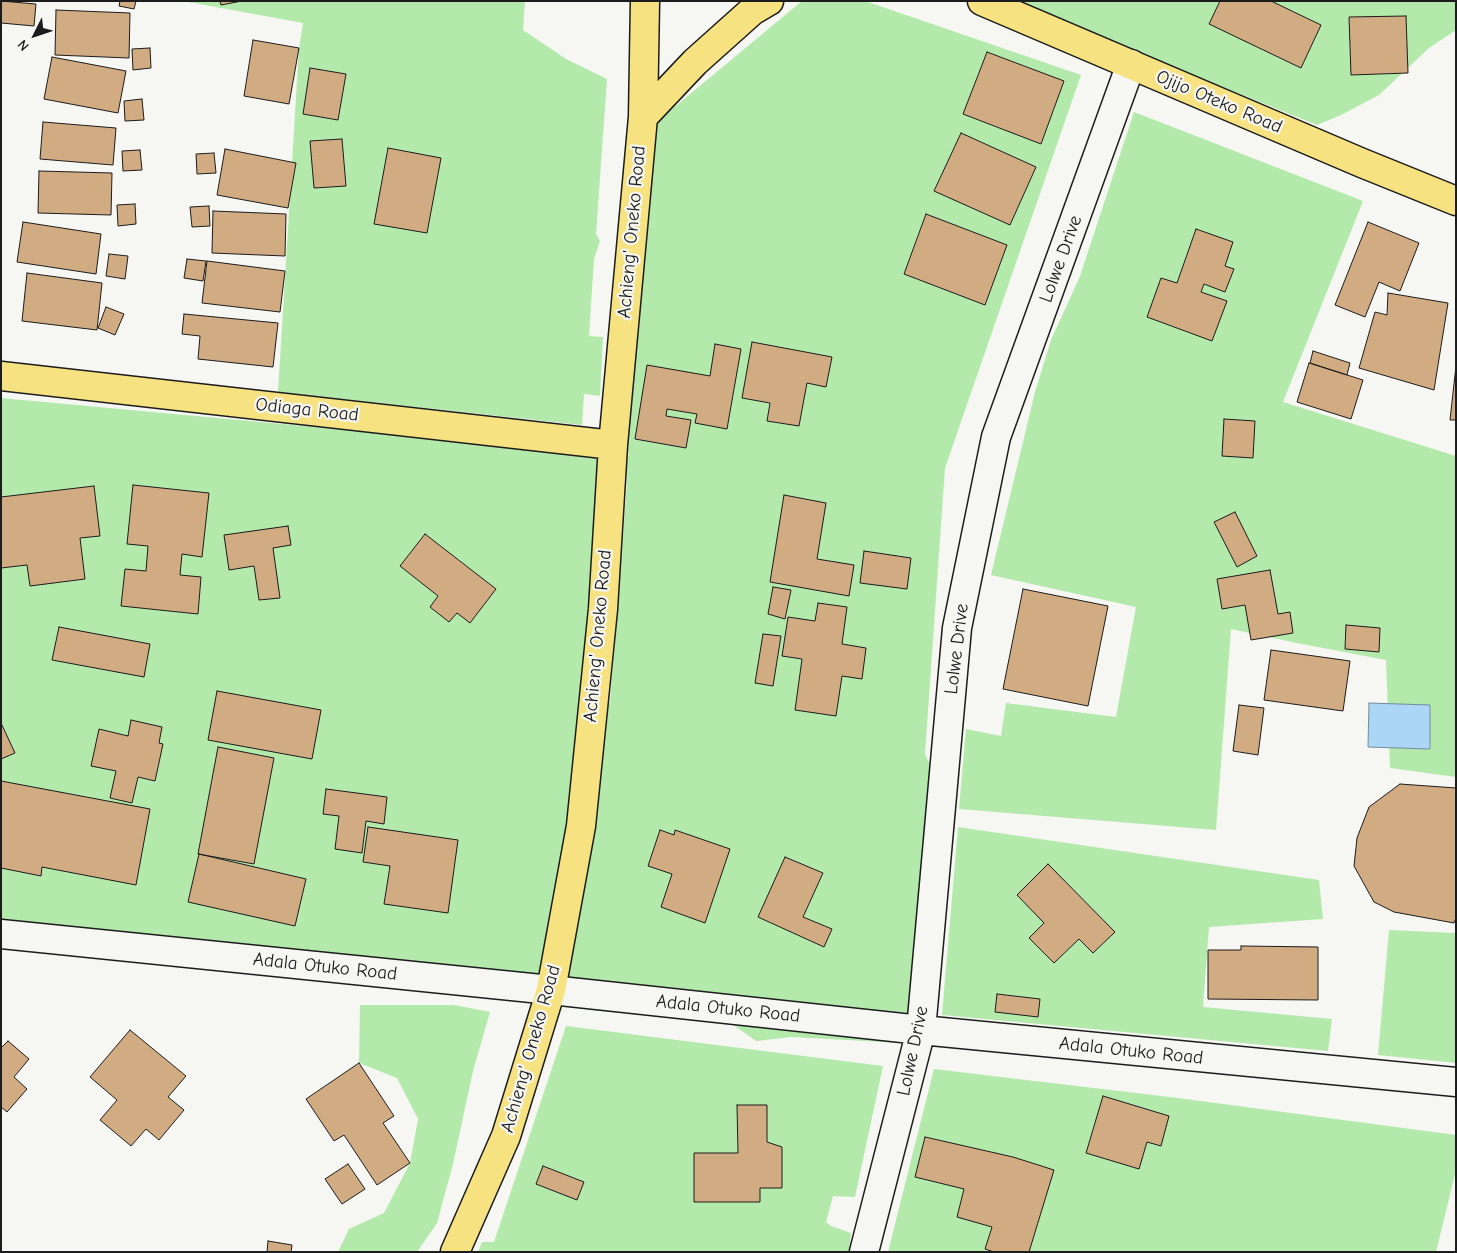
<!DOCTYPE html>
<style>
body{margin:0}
#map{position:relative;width:1457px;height:1253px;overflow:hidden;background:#f6f6f2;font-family:"Comic Neue",sans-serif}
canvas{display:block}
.frame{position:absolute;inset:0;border:2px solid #1c1c1c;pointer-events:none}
.north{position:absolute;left:10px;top:10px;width:50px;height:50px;-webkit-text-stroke:4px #f6f6f2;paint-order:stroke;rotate:229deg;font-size:14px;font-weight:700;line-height:20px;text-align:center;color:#1c1c1c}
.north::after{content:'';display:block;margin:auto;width:18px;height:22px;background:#1c1c1c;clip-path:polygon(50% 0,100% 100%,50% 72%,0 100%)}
</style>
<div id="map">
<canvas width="1457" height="1253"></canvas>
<div class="frame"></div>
<div class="north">N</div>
</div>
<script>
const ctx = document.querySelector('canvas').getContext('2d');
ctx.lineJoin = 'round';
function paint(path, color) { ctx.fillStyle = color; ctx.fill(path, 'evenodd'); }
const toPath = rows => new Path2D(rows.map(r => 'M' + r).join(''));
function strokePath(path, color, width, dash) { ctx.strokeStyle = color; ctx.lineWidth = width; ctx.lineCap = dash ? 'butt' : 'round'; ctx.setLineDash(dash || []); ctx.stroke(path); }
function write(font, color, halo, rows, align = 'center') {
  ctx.font = font + ' "Comic Neue",sans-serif'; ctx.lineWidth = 4.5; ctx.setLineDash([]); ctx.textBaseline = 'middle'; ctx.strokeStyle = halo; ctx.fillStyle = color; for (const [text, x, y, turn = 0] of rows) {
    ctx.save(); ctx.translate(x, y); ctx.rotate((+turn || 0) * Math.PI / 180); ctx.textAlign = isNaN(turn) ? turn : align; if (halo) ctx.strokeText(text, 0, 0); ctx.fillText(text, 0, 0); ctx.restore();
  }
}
paint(toPath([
 [183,1,525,1,523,30,566,59,607,79,596,234,600,241,594,259,589,336,603,337,600,396,584,394,582,425,278,392,299,48,303,23],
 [802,1,865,1,1081,75,945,468,925,754,936,777,909,1015,901,1043,792,1037,756,1041,732,1024,591,1010,1,930,1,398,629,456,625,438,654,124],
 [628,471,610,702,602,720,561,985],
 [1020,1,1456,1,1456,30,1429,48,1379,95,1341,115,1317,125,1215,84],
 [1134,112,1363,201,1283,402,1456,456,1456,777,1390,768,1386,660,1297,643,1231,629,1216,830,959,809,966,729,1001,736,1006,703,1116,717,1136,607,991,575,1035,392,1051,340,1080,276],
 [958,827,1319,880,1323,919,1209,927,1203,1007,1332,1019,1328,1051,942,1015],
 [1389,930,1456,933,1456,1063,1378,1055],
 [360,1005,454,1005,490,1012,473,1071,453,1164,437,1223,417,1252,338,1252,349,1229,384,1213,410,1163,418,1119,397,1078,359,1063],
 [566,1026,883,1066,855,1197,833,1196,826,1222,831,1226,851,1233,849,1252,478,1252,482,1242,494,1242],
 [934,1069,1178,1098,1456,1135,1456,1170,1436,1252,888,1252]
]), '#b3eaac');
const water = toPath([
 [1369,703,1430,705,1430,749,1368,747,1369,703]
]);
paint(water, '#abd6f6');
strokePath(water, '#728c9f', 1);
const building = toPath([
 [1,1,36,4,34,26,1,23,1,1],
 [120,1,136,1,134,9,119,6,120,1],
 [220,1,242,1,221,5,220,1],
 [1220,1,1271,1,1321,25,1301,68,1209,24,1220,1],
 [56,10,130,13,129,58,55,55,56,10],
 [1406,16,1408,73,1351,75,1349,17,1406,16],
 [253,40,299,48,289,104,244,96,253,40],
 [150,48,151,68,133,70,132,49,150,48],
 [987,52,1064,81,1041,144,963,114,987,52],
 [52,57,126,71,118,113,44,99,52,57],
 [310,68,346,74,338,120,303,114,310,68],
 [142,99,144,120,125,121,124,101,142,99],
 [43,122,116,128,113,165,40,159,43,122],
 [961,133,1036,167,1010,225,934,191,961,133],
 [342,139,346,186,314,188,310,141,342,139],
 [388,148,441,158,427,233,374,224,388,148],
 [225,149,296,163,288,208,217,195,225,149],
 [140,150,142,170,123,171,122,151,140,150],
 [214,153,216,173,197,174,196,154,214,153],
 [39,171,112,173,111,215,38,213,39,171],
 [135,204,136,224,118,226,117,205,135,204],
 [209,206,210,226,192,227,190,207,209,206],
 [213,211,286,214,285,256,212,253,213,211],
 [926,214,1007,245,985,305,904,274,926,214],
 [23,222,101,234,96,274,17,262,23,222],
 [1368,222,1419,243,1400,291,1379,282,1365,317,1335,305,1368,222],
 [1196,229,1233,242,1225,266,1234,269,1225,292,1204,284,1201,292,1227,301,1212,341,1147,317,1161,278,1177,283,1196,229],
 [109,254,128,256,125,279,106,276,109,254],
 [187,259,206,261,203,281,184,278,187,259],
 [207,261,285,271,280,312,202,303,207,261],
 [27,273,102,283,97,330,22,321,27,273],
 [1388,293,1448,303,1434,390,1359,368,1375,312,1387,315,1388,293],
 [106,307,124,314,115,335,98,328,106,307],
 [184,314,278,323,273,367,198,359,200,336,182,334,184,314],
 [752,342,832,357,826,387,807,383,799,426,767,421,770,403,742,398,752,342],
 [715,344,741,349,727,429,695,423,697,414,667,409,666,416,691,420,686,448,635,439,647,365,710,376,715,344],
 [1313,351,1350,363,1347,375,1310,363,1313,351],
 [1309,363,1363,380,1351,419,1297,402,1309,363],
 [1456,366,1456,420,1450,420,1456,366],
 [1224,419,1255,421,1253,458,1222,456,1224,419],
 [133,485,209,493,202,557,182,554,180,575,201,577,198,614,121,606,125,569,146,571,148,546,127,544,133,485],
 [94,486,100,536,80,538,85,579,30,586,27,565,1,568,1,497,94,486],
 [784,495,826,503,817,559,854,565,849,596,770,582,784,495],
 [1235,512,1257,556,1237,567,1214,522,1235,512],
 [288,526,291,545,273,548,280,598,259,600,254,566,229,570,224,535,288,526],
 [425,534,496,589,470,623,457,613,449,622,430,607,438,596,400,566,425,534],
 [864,551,911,558,907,589,860,583,864,551],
 [1270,570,1278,614,1290,612,1293,633,1251,640,1245,605,1222,609,1217,579,1270,570],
 [773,587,791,590,785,619,768,614,773,587],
 [1023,589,1108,606,1088,706,1003,689,1023,589],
 [818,603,847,607,842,644,866,648,862,679,842,676,836,716,795,710,802,659,782,656,788,617,815,621,818,603],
 [1346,625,1380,628,1379,652,1345,649,1346,625],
 [59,627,150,644,144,677,52,660,59,627],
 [763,634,781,636,773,686,755,683,763,634],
 [1271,650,1350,661,1343,711,1264,700,1271,650],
 [217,691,321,710,312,759,208,740,217,691],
 [1239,705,1264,708,1258,755,1233,751,1239,705],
 [131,720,162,727,159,743,163,744,155,781,138,777,132,803,110,798,116,771,91,766,99,729,128,736,131,720],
 [1,723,15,753,1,759,1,723],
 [218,747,274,758,254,864,198,854,218,747],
 [1,781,150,809,136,885,42,867,41,876,1,868,1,781],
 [1400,784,1456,788,1456,918,1454,923,1394,912,1374,902,1354,866,1357,838,1369,807,1400,784],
 [326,789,387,797,384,824,366,821,362,853,335,849,339,816,323,814,326,789],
 [368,827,458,840,448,913,384,904,390,866,363,862,368,827],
 [660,830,674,835,675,830,730,849,705,923,661,907,672,874,648,866,660,830],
 [199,854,306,879,295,926,188,902,199,854],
 [785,857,823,873,803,917,832,929,824,947,758,917,785,857],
 [1048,864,1115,932,1093,953,1079,939,1054,963,1029,938,1044,923,1017,895,1048,864],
 [1241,946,1318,947,1318,1000,1208,999,1208,950,1241,950,1241,946],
 [997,994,1040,999,1038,1017,995,1012,997,994],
 [130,1030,186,1076,168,1097,184,1110,159,1140,146,1129,131,1146,100,1120,117,1100,90,1077,130,1030],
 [8,1041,29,1059,14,1077,27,1089,7,1112,1,1107,1,1048,8,1041],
 [359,1063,394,1116,383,1123,410,1163,377,1185,344,1135,334,1141,306,1099,359,1063],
 [1103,1096,1169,1116,1161,1146,1147,1142,1139,1169,1086,1153,1103,1096],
 [737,1105,767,1105,767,1142,782,1147,782,1188,760,1188,760,1202,694,1202,694,1153,738,1153,737,1105],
 [925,1137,1013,1157,1054,1170,1029,1252,994,1252,985,1249,992,1227,957,1217,964,1189,915,1177,925,1137],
 [348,1164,365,1189,342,1204,325,1179,348,1164],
 [543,1166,584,1182,577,1200,536,1184,543,1166],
 [268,1241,292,1245,291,1252,267,1252,268,1241]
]);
paint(building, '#d1ab82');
strokePath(building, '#1c1c1c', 1);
const minor = toPath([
 [1,934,551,990,921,1030,1456,1082],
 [864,1252,921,1030,957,628,996,437,1131,64]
]);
const major = toPath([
 [982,1,1362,163,1456,201],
 [643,117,695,62,752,11,769,1],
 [1,376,613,445],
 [455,1252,506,1136,551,990,581,826,603,609,613,445,643,117,645,1]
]);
strokePath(minor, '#1c1c1c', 31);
strokePath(major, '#1c1c1c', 31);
strokePath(minor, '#f6f6f2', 28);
strokePath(major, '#f6e281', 28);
write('19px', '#1c1c1c', '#f6f6f2', [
 ["Ojijo Oteko Road",1219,102,23],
 ["Achieng' Oneko Road",632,232,-85],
 ["Lolwe Drive",1061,259,-70],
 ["Odiaga Road",307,410,6],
 ["Achieng' Oneko Road",598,636,-85],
 ["Lolwe Drive",957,649,-83],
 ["Adala Otuko Road",325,967,6],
 ["Adala Otuko Road",728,1009,6],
 ["Achieng' Oneko Road",531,1049,-74],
 ["Lolwe Drive",913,1051,-78],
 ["Adala Otuko Road",1131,1051,6]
]);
</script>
